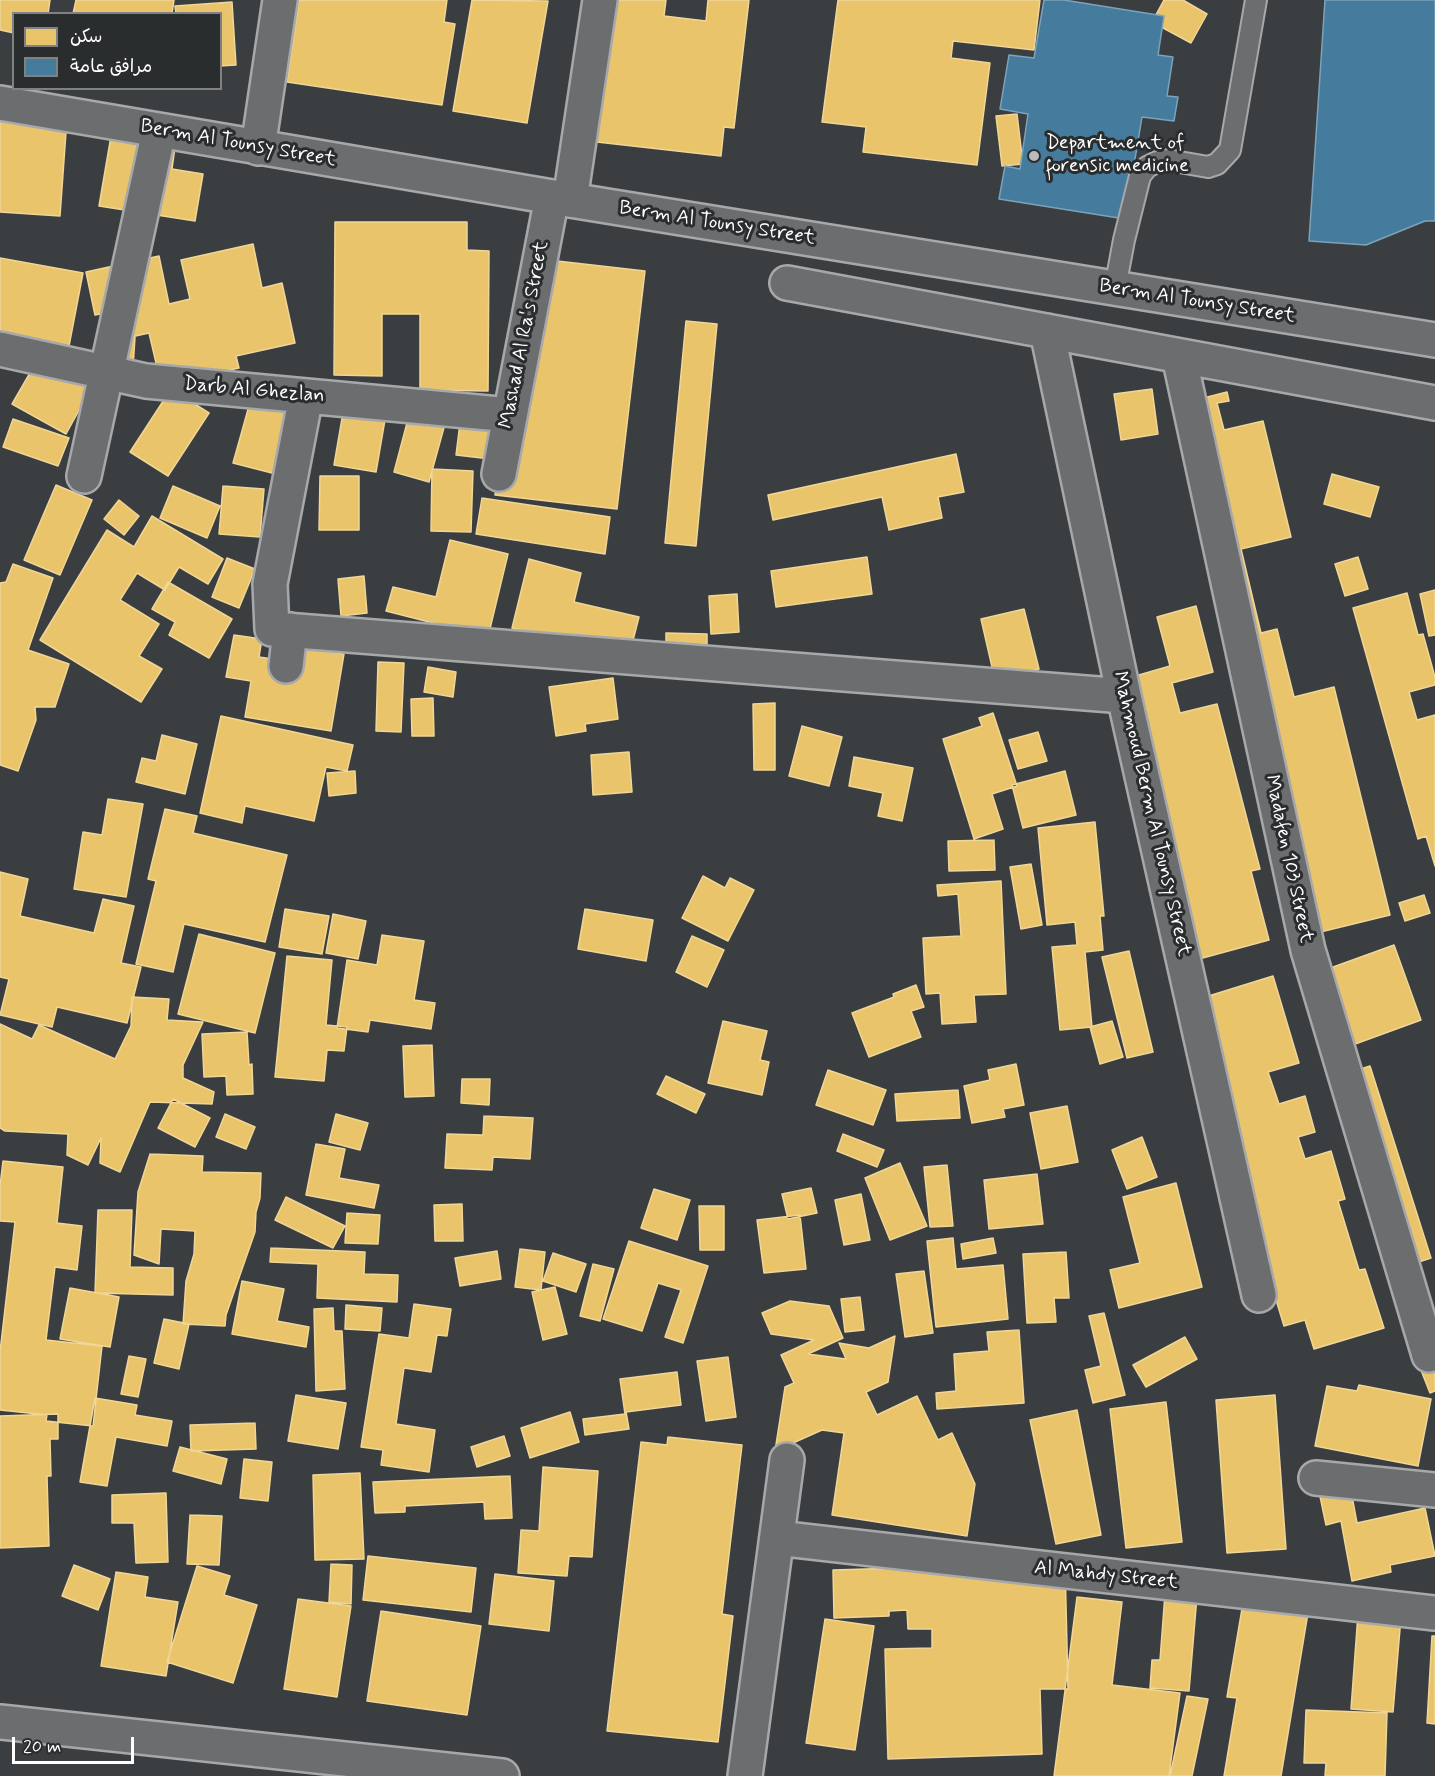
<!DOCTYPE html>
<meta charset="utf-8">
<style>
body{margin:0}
#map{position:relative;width:1435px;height:1776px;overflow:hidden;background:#3b3e41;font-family:Mynerve,"Playpen Sans Arabic",sans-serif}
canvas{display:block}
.legend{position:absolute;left:12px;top:12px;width:210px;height:78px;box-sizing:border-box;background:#2a2d2e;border:2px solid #7f8182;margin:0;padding:8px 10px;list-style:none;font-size:18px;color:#fff}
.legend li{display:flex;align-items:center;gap:12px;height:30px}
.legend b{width:30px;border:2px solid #7f8182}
.scale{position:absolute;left:12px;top:1737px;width:122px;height:27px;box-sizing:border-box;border:3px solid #fff;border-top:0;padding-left:8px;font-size:18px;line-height:21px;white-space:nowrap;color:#fff;-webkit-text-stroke:4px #2a2d2e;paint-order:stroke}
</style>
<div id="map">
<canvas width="1435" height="1776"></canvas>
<ul class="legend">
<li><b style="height:16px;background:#e9c46a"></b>سكن</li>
<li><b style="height:16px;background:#457b9d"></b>مرافق عامة</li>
</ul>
<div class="scale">20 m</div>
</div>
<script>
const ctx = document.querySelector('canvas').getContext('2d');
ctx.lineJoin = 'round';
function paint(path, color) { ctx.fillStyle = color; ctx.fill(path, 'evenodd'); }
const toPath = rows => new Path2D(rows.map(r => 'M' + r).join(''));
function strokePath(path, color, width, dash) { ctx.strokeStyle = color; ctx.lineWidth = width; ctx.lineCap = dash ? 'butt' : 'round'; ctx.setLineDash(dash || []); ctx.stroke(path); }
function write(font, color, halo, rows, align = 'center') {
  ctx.font = font + ' Mynerve,sans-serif'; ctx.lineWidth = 6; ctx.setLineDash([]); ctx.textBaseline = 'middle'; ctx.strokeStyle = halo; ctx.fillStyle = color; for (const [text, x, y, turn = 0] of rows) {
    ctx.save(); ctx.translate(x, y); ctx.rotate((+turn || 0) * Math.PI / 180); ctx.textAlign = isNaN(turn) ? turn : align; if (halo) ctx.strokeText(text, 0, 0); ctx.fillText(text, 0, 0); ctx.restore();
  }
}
const homes = toPath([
 [0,0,50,0,48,14,14,14,14,33,0,30,0,0],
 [76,0,174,0,172,14,73,14,76,0],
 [299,0,447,0,444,22,455,24,442,105,287,82,299,0],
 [472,0,548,1,527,123,453,111,472,0],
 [604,0,666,0,664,16,706,21,708,0,749,0,734,128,724,127,721,156,588,141,604,0],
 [838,0,1040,0,1034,50,953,41,951,58,990,63,977,165,863,152,866,127,822,122,838,0],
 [1164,0,1183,0,1207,14,1191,43,1152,22,1164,0],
 [232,2,236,65,220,66,220,14,176,14,175,6,232,2],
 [0,113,67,118,60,216,0,212,0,113],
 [1017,114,1023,164,1002,166,996,116,1017,114],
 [111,136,175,147,172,169,203,174,195,221,99,206,111,136],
 [335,222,467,222,467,250,489,251,488,391,420,390,420,314,382,314,382,376,334,375,335,222],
 [253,244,262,288,282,283,295,343,236,356,239,368,161,384,149,333,122,339,116,311,95,315,86,272,159,256,169,304,190,299,181,260,253,244],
 [0,258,83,273,69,346,0,333,0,258],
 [531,258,645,271,617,509,495,495,499,460,456,455,462,407,512,413,531,258],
 [686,321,717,324,696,546,665,543,686,321],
 [111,336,135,337,133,368,109,366,111,336],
 [41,354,94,383,66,434,12,404,41,354],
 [254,388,322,407,303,481,233,463,254,388],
 [171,389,209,413,168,476,130,452,171,389],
 [1152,389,1158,434,1121,440,1114,394,1152,389],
 [1227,392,1229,401,1217,403,1224,430,1263,421,1291,537,1241,549,1261,633,1277,629,1294,697,1334,687,1390,915,1300,937,1198,525,1210,523,1180,404,1227,392],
 [345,401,387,408,376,472,334,465,345,401],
 [412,404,448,413,429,482,394,472,412,404],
 [13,419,69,438,58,466,3,447,13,419],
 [956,454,964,492,938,497,942,518,889,530,882,497,773,520,768,495,956,454],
 [432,469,473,471,471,532,431,531,432,469],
 [1332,474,1379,487,1370,517,1324,504,1332,474],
 [320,476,359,476,359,530,319,530,320,476],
 [56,485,92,500,60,575,24,560,56,485],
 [173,486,220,506,207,538,160,518,173,486],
 [223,486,264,489,260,537,219,534,223,486],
 [482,498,610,517,605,554,476,534,482,498],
 [119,500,139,516,124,535,104,519,119,500],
 [152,516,223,559,208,584,179,567,165,590,137,573,120,600,159,624,139,656,162,669,141,702,40,640,107,530,134,547,152,516],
 [450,540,508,554,488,637,386,611,393,587,436,597,450,540],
 [867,557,872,594,776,607,771,571,867,557],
 [1358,557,1368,589,1345,596,1335,564,1358,557],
 [227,558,255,569,239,608,212,597,227,558],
 [529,559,581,573,574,602,639,617,629,656,512,628,529,559],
 [13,564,53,578,28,650,69,664,55,707,35,707,36,720,18,771,0,765,0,583,6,582,13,564],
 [364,576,367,613,341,616,338,579,364,576],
 [168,582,232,619,209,658,169,635,175,622,152,609,168,582],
 [1435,590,1435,635,1429,636,1420,594,1435,590],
 [1407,593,1418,635,1423,634,1435,677,1435,685,1409,692,1417,720,1435,715,1435,866,1426,836,1418,839,1353,608,1407,593],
 [737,594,739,632,711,634,709,596,737,594],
 [1196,606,1213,672,1172,683,1180,713,1217,704,1260,869,1251,871,1269,940,1199,959,1125,679,1170,666,1157,617,1196,606],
 [1024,609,1039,669,995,680,981,619,1024,609],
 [666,633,707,634,707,653,666,653,666,633],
 [234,635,262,639,259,657,294,662,297,647,344,654,331,731,245,717,251,681,226,677,234,635],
 [378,662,404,663,401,732,376,731,378,662],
 [428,667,456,672,453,697,424,692,428,667],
 [613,678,618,719,585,724,586,731,556,736,549,687,613,678],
 [433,698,434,736,412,736,411,699,433,698],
 [775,703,775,770,754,770,753,704,775,703],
 [993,713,1017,786,992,794,1003,829,974,839,943,739,982,726,979,718,993,713],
 [221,716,353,745,347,771,326,767,314,821,245,806,242,823,200,813,221,716],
 [802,726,842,737,829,786,789,776,802,726],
 [1038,732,1047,761,1018,769,1009,740,1038,732],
 [162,735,197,744,185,794,136,782,142,758,156,761,162,735],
 [629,752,632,792,593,795,591,755,629,752],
 [854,757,913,768,902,821,878,816,883,793,849,786,854,757],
 [355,771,356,793,329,796,327,773,355,771],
 [1065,771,1076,815,1023,828,1012,785,1065,771],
 [108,799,143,804,126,897,74,889,83,832,102,835,108,799],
 [165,809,197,816,193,833,287,855,265,942,184,924,173,972,136,964,156,881,148,879,165,809],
 [1095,822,1104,916,1100,916,1103,950,1085,952,1092,1027,1060,1030,1052,947,1077,945,1075,922,1047,925,1038,828,1095,822],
 [994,840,995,870,949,871,948,841,994,840],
 [1031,864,1042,925,1021,929,1010,867,1031,864],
 [0,872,28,879,20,916,94,933,103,899,134,906,121,963,141,967,127,1023,57,1007,52,1027,0,1015,9,979,0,977,0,872],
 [703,876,725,888,730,878,754,890,728,941,682,918,703,876],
 [1001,881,1006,994,974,995,976,1022,942,1024,940,993,926,994,923,938,961,936,958,894,938,896,937,885,1001,881],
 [1424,895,1430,913,1405,921,1399,903,1424,895],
 [285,909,329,916,322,954,279,947,285,909],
 [585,909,653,920,646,961,578,949,585,909],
 [333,914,366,921,358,959,326,953,333,914],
 [199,934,275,953,255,1033,178,1014,199,934],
 [382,935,424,941,414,1000,435,1003,431,1029,370,1020,368,1032,337,1028,347,960,377,965,382,935],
 [692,936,724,950,707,987,676,972,692,936],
 [1394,945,1421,1020,1347,1047,1300,979,1394,945],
 [1129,951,1153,1052,1127,1058,1102,957,1129,951],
 [287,956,332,960,326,1025,347,1027,344,1051,327,1050,324,1081,275,1077,287,956],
 [1273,976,1299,1063,1268,1072,1279,1104,1305,1096,1315,1132,1298,1137,1305,1159,1331,1151,1345,1199,1338,1201,1359,1270,1365,1269,1384,1328,1314,1349,1305,1320,1284,1326,1186,1003,1273,976],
 [916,985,924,1007,911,1011,921,1037,869,1057,852,1013,894,997,893,994,916,985],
 [132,997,169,999,167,1020,203,1022,183,1065,183,1078,214,1092,212,1104,150,1102,120,1172,100,1163,101,1138,88,1165,67,1155,68,1134,5,1131,0,1128,0,1024,32,1039,39,1025,115,1059,131,1026,132,997],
 [723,1021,767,1031,760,1060,769,1062,762,1095,708,1083,723,1021],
 [1112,1021,1123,1057,1100,1064,1090,1027,1112,1021],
 [247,1032,249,1065,252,1064,253,1094,227,1095,226,1076,204,1077,202,1034,247,1032],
 [432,1045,434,1096,405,1097,403,1046,432,1045],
 [1016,1064,1024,1105,1003,1109,1005,1117,972,1123,964,1086,990,1080,988,1070,1016,1064],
 [1370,1066,1431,1258,1391,1271,1330,1079,1370,1066],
 [828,1070,886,1090,873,1125,816,1105,828,1070],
 [666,1076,705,1094,696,1113,657,1094,666,1076],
 [462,1079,490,1079,489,1105,461,1103,462,1079],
 [958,1090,960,1118,897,1121,895,1094,958,1090],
 [173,1099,210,1118,195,1147,158,1128,173,1099],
 [1067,1106,1078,1162,1041,1169,1030,1113,1067,1106],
 [225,1114,255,1127,246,1149,216,1137,225,1114],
 [336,1114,368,1123,360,1150,329,1142,336,1114],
 [484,1116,533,1118,530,1159,493,1157,492,1170,445,1168,447,1134,483,1135,484,1116],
 [843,1134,884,1150,877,1167,837,1151,843,1134],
 [1142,1137,1157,1177,1127,1189,1112,1150,1142,1137],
 [316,1144,345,1149,339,1178,379,1185,374,1208,306,1195,316,1144],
 [150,1154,203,1156,202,1172,261,1173,260,1198,256,1212,255,1232,226,1315,225,1326,183,1324,186,1281,194,1254,195,1231,161,1229,159,1264,134,1255,138,1192,150,1154],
 [3,1161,63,1167,57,1223,82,1226,77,1270,55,1267,46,1340,102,1346,93,1426,46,1421,47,1415,0,1410,0,1352,15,1222,0,1221,0,1186,3,1161],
 [900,1163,927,1226,890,1240,865,1178,900,1163],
 [947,1165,953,1226,930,1227,924,1167,947,1165],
 [1037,1174,1043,1224,989,1229,984,1180,1037,1174],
 [1176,1183,1202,1287,1119,1308,1110,1270,1140,1263,1123,1197,1176,1183],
 [811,1188,817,1213,788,1219,782,1194,811,1188],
 [654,1189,690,1200,677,1240,641,1228,654,1189],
 [861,1194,870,1240,844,1245,835,1200,861,1194],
 [286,1197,345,1226,333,1248,275,1220,286,1197],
 [462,1204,463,1241,435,1241,434,1205,462,1204],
 [699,1206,724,1206,724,1250,700,1250,699,1206],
 [98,1210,132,1210,130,1267,173,1268,173,1295,95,1293,98,1210],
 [347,1213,380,1215,378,1244,345,1243,347,1213],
 [800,1215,806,1269,764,1273,757,1220,800,1215],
 [953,1238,956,1269,1003,1265,1008,1319,936,1327,927,1241,953,1238],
 [993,1238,996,1253,963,1259,961,1244,993,1238],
 [629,1241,708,1266,683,1343,665,1337,681,1290,658,1283,642,1331,603,1319,629,1241],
 [271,1248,365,1252,364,1274,398,1275,397,1302,317,1298,318,1264,270,1262,271,1248],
 [520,1249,545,1252,541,1290,515,1287,520,1249],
 [497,1251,501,1279,460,1286,455,1258,497,1251],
 [1066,1252,1069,1298,1054,1298,1056,1322,1027,1323,1023,1254,1066,1252],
 [553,1253,586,1264,576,1292,543,1281,553,1253],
 [593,1264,614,1269,600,1321,580,1316,593,1264],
 [924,1271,933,1333,905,1337,896,1274,924,1271],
 [242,1281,284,1289,277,1321,309,1327,306,1347,232,1334,242,1281],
 [555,1287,567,1334,543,1340,532,1292,555,1287],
 [70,1288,119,1297,110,1347,60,1339,70,1288],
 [860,1297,864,1330,845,1332,841,1299,860,1297],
 [790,1301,829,1306,843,1338,808,1354,846,1359,839,1343,869,1348,895,1336,888,1382,866,1392,877,1415,917,1396,938,1440,952,1433,975,1484,967,1536,832,1515,844,1433,822,1430,775,1451,785,1387,794,1383,781,1355,814,1340,771,1334,762,1313,790,1301],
 [414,1304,451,1309,447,1336,437,1335,431,1372,404,1368,396,1424,435,1430,429,1472,381,1465,383,1450,361,1447,379,1334,409,1338,414,1304],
 [346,1305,382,1308,380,1331,345,1329,346,1305],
 [333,1308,334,1331,342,1331,345,1389,316,1391,314,1309,333,1308],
 [1104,1313,1125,1395,1093,1403,1085,1370,1101,1366,1089,1316,1104,1313],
 [164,1319,189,1324,179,1369,154,1363,164,1319],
 [1019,1330,1024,1403,937,1409,936,1393,956,1391,954,1354,989,1351,987,1332,1019,1330],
 [1185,1337,1197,1359,1146,1387,1133,1365,1185,1337],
 [1435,1342,1435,1391,1430,1393,1413,1350,1435,1342],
 [129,1356,146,1359,138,1397,121,1394,129,1356],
 [728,1357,736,1417,706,1421,697,1361,728,1357],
 [677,1372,681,1405,626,1412,629,1429,585,1435,583,1419,625,1414,620,1379,677,1372],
 [1359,1385,1431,1399,1418,1466,1315,1446,1327,1386,1357,1391,1359,1385],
 [296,1395,346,1403,338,1449,288,1441,296,1395],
 [1275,1395,1286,1549,1227,1553,1216,1400,1275,1395],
 [95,1398,137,1405,135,1415,172,1421,167,1446,116,1437,107,1486,80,1482,95,1398],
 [1166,1402,1182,1542,1126,1548,1110,1409,1166,1402],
 [1077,1410,1101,1535,1056,1544,1030,1420,1077,1410],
 [570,1412,579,1442,530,1458,521,1428,570,1412],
 [58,1414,58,1439,50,1439,51,1476,47,1476,49,1546,0,1548,0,1416,58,1414],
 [255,1423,256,1449,191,1451,190,1425,255,1423],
 [504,1436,510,1456,477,1467,471,1447,504,1436],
 [668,1437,742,1445,722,1614,733,1616,718,1742,607,1731,641,1442,667,1445,668,1437],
 [180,1447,227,1459,221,1484,173,1471,180,1447],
 [244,1459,272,1462,268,1501,240,1498,244,1459],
 [543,1467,598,1471,592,1557,569,1556,567,1576,518,1573,521,1530,539,1531,543,1467],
 [360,1473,364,1559,315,1560,313,1475,360,1473],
 [1348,1475,1357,1523,1425,1508,1435,1556,1390,1565,1391,1572,1352,1581,1341,1521,1326,1525,1317,1482,1348,1475],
 [510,1476,512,1518,485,1519,484,1502,405,1506,405,1512,375,1513,373,1482,510,1476],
 [166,1493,168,1562,136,1563,134,1523,112,1523,112,1495,166,1493],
 [190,1515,222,1516,219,1565,187,1564,190,1515],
 [368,1556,476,1568,471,1612,363,1600,368,1556],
 [1065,1563,1068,1689,1040,1689,1042,1754,888,1759,885,1649,932,1648,932,1629,908,1629,907,1610,889,1611,889,1616,834,1618,833,1570,1065,1563],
 [331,1564,352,1565,351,1604,329,1602,331,1564],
 [74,1565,110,1579,98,1610,62,1596,74,1565],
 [197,1566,230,1576,224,1595,257,1605,233,1683,167,1662,197,1566],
 [116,1572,148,1577,145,1597,178,1602,166,1676,101,1666,116,1572],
 [495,1574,554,1581,549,1631,489,1624,495,1574],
 [1165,1594,1197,1596,1189,1691,1150,1688,1152,1660,1160,1660,1165,1594],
 [1077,1597,1122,1602,1112,1685,1180,1693,1169,1776,1054,1776,1077,1597],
 [298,1599,351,1606,337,1697,284,1689,298,1599],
 [1243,1603,1308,1613,1281,1776,1224,1776,1237,1698,1227,1697,1243,1603],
 [381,1611,481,1626,467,1715,367,1701,381,1611],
 [1358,1614,1401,1617,1393,1712,1351,1709,1358,1614],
 [825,1619,874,1626,855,1750,806,1743,825,1619],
 [1432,1636,1435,1636,1435,1724,1427,1723,1432,1636],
 [1187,1696,1208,1699,1192,1776,1170,1776,1187,1696],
 [1306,1710,1387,1713,1385,1776,1325,1776,1326,1763,1304,1763,1306,1710]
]);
paint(homes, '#e9c46a');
strokePath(homes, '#f0d697', 1.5);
const public = toPath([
 [1044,0,1064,0,1164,16,1158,55,1173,57,1167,96,1178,97,1174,121,1142,117,1125,219,999,199,1005,166,1020,169,1028,114,1000,109,1009,55,1034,58,1044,0],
 [1325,0,1435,0,1435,221,1425,221,1366,245,1309,241,1325,0]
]);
paint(public, '#457b9d');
strokePath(public, '#7da3ba', 1.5);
const service = toPath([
 [1115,288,1124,240,1140,176,1147,167,1157,162,1168,160,1208,167,1217,164,1230,150,1256,0]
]);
const minor = toPath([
 [258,148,280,0],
 [570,200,600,0],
 [787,283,1435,403],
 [1047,331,1124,696,1259,1295],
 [0,349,146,381,510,415],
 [1179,356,1308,950,1429,1355],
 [306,396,270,584,272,629,1124,696],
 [499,474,552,197],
 [84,476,159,131],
 [286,666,290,630],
 [1316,1478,1435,1490],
 [777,1538,1435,1613],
 [0,1722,502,1776],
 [745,1776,787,1460]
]);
const primary = toPath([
 [0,103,570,200,1435,340]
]);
strokePath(service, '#a7a8aa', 24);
strokePath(minor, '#a7a8aa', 38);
strokePath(primary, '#a7a8aa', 38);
strokePath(service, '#6c6d6e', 20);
strokePath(minor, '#6c6d6e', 33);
strokePath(primary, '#6c6d6e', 33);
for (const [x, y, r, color] of [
 [1034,156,6,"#babbbc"]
]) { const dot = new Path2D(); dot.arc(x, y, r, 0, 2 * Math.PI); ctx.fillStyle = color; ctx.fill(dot); strokePath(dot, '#2a2d2e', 2); }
write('20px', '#fff', '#2a2d2e', [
 ["Berm Al Tounsy Street",238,144,10],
 ["Berm Al Tounsy Street",717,224,9],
 ["Berm Al Tounsy Street",1197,302,9],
 ["Mashad Al Ra's Street",525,335,-79],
 ["Darb Al Ghezlan",254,391,5],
 ["Mahmoud Berm Al Tounsy Street",1151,814,77],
 ["Madafen 103 Street",1288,859,78],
 ["Al Mahdy Street",1106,1576,6]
]);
write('20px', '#fff', '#2a2d2e', [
 ["Department of",1046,144],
 ["forensic medicine",1046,167]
], 'left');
</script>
